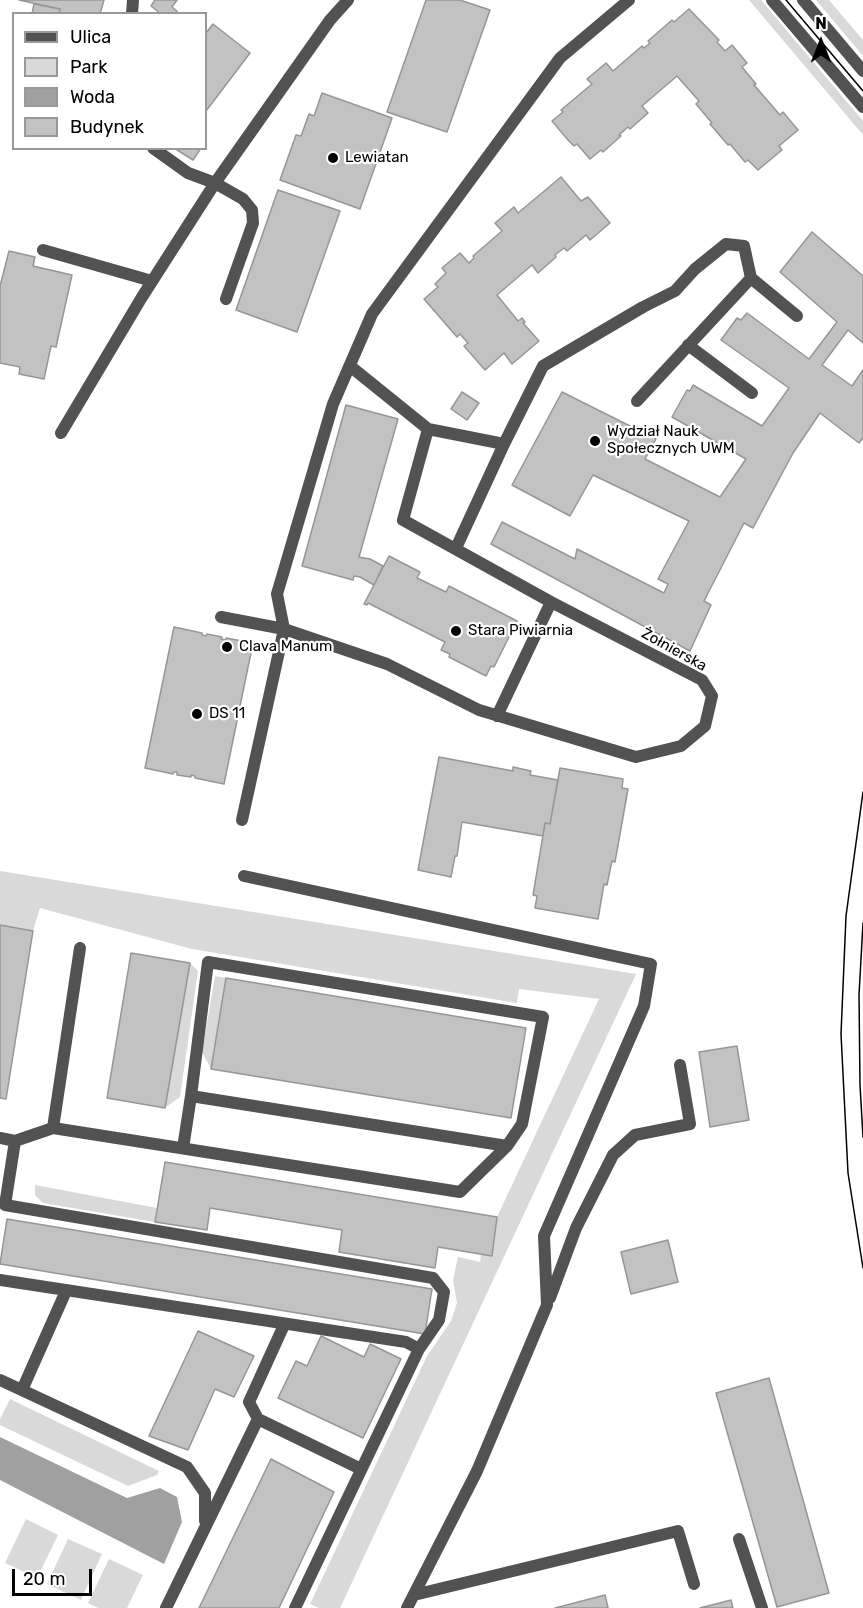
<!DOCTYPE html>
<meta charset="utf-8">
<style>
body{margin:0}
#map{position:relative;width:863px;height:1608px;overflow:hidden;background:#fff;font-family:Rubik,sans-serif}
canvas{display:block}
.legend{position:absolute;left:12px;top:12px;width:195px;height:138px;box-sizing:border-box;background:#fff;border:2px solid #999;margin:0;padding:8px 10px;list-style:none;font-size:18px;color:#000}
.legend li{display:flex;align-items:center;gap:12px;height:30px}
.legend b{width:30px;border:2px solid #999}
.north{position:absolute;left:791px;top:12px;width:60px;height:60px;-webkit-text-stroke:4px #fff;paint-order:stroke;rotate:0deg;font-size:16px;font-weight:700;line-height:24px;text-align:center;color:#000}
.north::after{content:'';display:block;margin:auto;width:21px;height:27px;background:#000;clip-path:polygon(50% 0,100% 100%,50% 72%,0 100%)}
.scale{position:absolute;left:12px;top:1569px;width:80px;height:27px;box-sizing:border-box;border:3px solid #000;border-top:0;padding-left:8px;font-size:18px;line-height:21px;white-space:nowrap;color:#000;-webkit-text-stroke:4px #fff;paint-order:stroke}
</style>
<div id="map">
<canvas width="863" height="1608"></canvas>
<ul class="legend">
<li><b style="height:8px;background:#525252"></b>Ulica</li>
<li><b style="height:16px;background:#d9d9d9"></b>Park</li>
<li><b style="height:16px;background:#a0a0a0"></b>Woda</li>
<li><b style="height:16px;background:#c2c2c2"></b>Budynek</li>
</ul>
<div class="north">N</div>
<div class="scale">20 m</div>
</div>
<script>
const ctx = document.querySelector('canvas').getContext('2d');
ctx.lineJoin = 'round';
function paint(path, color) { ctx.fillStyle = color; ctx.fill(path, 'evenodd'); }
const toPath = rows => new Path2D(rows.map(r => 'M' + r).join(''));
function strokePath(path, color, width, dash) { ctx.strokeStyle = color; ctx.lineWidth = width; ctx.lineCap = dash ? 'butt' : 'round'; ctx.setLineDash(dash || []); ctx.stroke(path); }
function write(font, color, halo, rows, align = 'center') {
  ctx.font = font + ' Rubik,sans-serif'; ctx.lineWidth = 4.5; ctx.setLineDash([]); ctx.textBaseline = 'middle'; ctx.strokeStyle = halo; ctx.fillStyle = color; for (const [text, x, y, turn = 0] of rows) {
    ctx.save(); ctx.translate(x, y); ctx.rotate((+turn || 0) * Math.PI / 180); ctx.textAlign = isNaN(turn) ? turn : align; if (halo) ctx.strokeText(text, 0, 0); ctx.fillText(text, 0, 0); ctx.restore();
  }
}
paint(toPath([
 [749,0,761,0,863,121,863,135],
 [816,0,829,0,863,40,863,56],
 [0,871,636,974,340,1608,319,1608,310,1604,427,1356,451,1321,457,1303,453,1280,458,1257,480,1262,481,1254,492,1255,497,1217,599,999,519,989,517,1003,192,949,40,908,33,931,0,925],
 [190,963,198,971,180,1097,165,1108],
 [215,976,226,978,211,1069,202,1052],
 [35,1185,157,1208,155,1222,43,1203,35,1195],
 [10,1399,159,1471,157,1475,128,1486,0,1425,0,1419],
 [26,1519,58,1535,37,1578,5,1563],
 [68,1539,102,1554,81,1600,47,1584],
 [109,1559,143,1575,127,1608,98,1608,88,1603]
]), '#d9d9d9');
paint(toPath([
 [0,1437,127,1498,160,1488,177,1497,182,1522,164,1564,0,1480]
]), '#a0a0a0');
const building = toPath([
 [19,0,104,0,100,14,59,14,60,9,19,0],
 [155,0,177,0,172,7,177,11,175,14,161,14,151,6,155,0],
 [426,0,460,0,490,10,447,132,387,112,426,0],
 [34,4,60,9,59,14,32,14,34,4],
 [689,9,719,40,717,42,725,51,732,45,747,63,742,67,756,84,754,85,780,115,783,112,798,130,779,146,782,150,758,170,748,160,745,162,730,144,728,145,710,124,712,123,696,104,699,101,677,76,642,106,648,113,630,129,628,127,619,135,621,136,603,152,601,150,590,159,577,144,574,146,568,140,552,121,563,112,561,110,592,84,587,79,606,63,613,71,642,46,644,48,650,43,648,41,672,20,674,22,689,9],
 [213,24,250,53,206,111,206,33,213,24],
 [322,93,392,118,360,209,280,180,296,135,301,136,309,114,314,116,322,93],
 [174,148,201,148,193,160,174,148],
 [561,177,581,201,588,197,610,223,590,240,586,235,567,251,564,248,555,255,556,257,538,273,532,265,497,295,518,321,522,318,525,322,523,323,539,341,512,364,504,353,485,370,464,346,468,343,460,334,457,337,424,299,438,287,435,284,446,273,442,268,460,253,469,263,474,258,473,256,502,231,495,223,514,207,518,213,561,177],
 [278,190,340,211,297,332,236,310,278,190],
 [812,232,863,276,863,343,848,330,822,365,852,386,863,370,863,438,859,443,820,413,793,453,753,528,744,523,704,601,711,605,690,651,491,544,502,522,575,559,577,549,664,593,668,584,658,579,689,521,593,475,570,516,512,485,562,392,656,439,645,459,720,497,746,459,672,417,687,390,690,391,693,385,762,426,789,388,721,340,737,318,741,320,747,313,809,359,837,322,780,272,812,232],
 [9,251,35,257,33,266,72,275,56,347,51,346,44,379,19,374,20,367,0,363,0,286,9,251],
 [462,392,479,403,467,420,451,409,462,392],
 [346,405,398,419,359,557,370,559,383,566,374,585,360,577,354,576,353,580,302,566,346,405],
 [389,556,420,572,417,578,446,592,449,586,517,621,494,667,491,666,486,676,449,657,450,654,441,650,445,642,368,603,367,605,364,604,389,556],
 [174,627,202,633,202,635,206,636,207,634,222,637,221,639,226,640,226,638,253,643,224,784,195,778,195,776,191,775,191,777,177,775,177,772,174,772,173,774,145,768,174,627],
 [439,757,513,771,513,767,531,771,530,775,558,780,550,824,545,823,543,836,462,822,457,856,455,856,451,877,418,870,439,757],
 [560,768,623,779,622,788,628,789,615,862,612,861,607,885,604,884,598,919,535,908,537,896,533,895,545,823,550,824,560,768],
 [0,925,33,931,6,1099,0,1098,0,925],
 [131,953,190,963,165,1108,107,1098,131,953],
 [226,978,526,1028,511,1118,211,1069,226,978],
 [737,1046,749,1120,710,1127,699,1052,737,1046],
 [165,1162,497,1217,492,1256,438,1247,435,1268,339,1252,342,1230,210,1208,207,1230,155,1222,165,1162],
 [7,1219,432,1289,425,1334,0,1264,7,1219],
 [668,1240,678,1282,631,1294,621,1252,668,1240],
 [198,1331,254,1356,234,1397,215,1389,188,1450,149,1436,198,1331],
 [321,1336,364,1357,370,1344,401,1359,363,1438,278,1398,296,1361,307,1366,321,1336],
 [769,1378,829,1593,777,1607,716,1393,769,1378],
 [271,1459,334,1492,279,1608,199,1608,271,1459],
 [605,1595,608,1608,555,1608,605,1595],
 [731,1600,733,1608,700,1608,731,1600]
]);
paint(building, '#c2c2c2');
strokePath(building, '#969696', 1.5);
strokePath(toPath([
 [132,14,133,0],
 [153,148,188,173,215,183,243,199,252,210,253,223,226,299],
 [43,250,152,281],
 [688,345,752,393],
 [350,366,428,429,403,520,551,602,497,716],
 [637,401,751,278],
 [428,429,504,444,543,366,643,307,675,291,695,269,726,244,744,246,751,278,797,316],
 [61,433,142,297,215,183,330,20,348,0],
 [456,548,504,444],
 [221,617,284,629,387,664,479,710,636,757,681,746,705,726,712,696,702,680,551,602],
 [242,820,284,629,277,594,333,404,372,314,560,58,629,0],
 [244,876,651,964,644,1006,544,1236,547,1305,477,1471,407,1608],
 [191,1096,507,1146],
 [53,1128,80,948],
 [0,1138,15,1141,53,1128,460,1192,507,1146,522,1124,543,1017,208,962,191,1096,183,1148],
 [15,1141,5,1205,433,1278,444,1292,439,1320,419,1349,295,1608],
 [0,1280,406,1342,419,1349],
 [550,1298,576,1228,613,1155,635,1135,690,1124,680,1065],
 [0,1380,187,1467,205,1493,205,1521],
 [22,1390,66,1291],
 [258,1419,361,1469],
 [739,1539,762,1608],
 [414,1595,678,1531,694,1584],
 [166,1608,258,1419,249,1402,284,1325]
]), '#525252', 12);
strokePath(toPath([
 [772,0,863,107],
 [803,0,863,71]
]), '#525252', 12);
strokePath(toPath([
 [786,0,863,91],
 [863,792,846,916,841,1034,848,1173,863,1268],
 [863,923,859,995,860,1085,863,1137]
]), '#000', 1.5);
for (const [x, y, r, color] of [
 [333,158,6,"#000"],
 [595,441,6,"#000"],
 [456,631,6,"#000"],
 [227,647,6,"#000"],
 [197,714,6,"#000"]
]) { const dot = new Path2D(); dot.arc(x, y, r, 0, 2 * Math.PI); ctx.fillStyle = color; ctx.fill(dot); strokePath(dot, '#fff', 2); }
write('15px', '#000', '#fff', [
 ["Lewiatan",345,158],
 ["Wydział Nauk",607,432],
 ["Społecznych UWM",607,449],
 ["Stara Piwiarnia",468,631],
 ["Clava Manum",239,647],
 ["DS 11",209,714]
], 'left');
write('15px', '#000', '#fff', [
 ["Żołnierska",674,650,29]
]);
</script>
